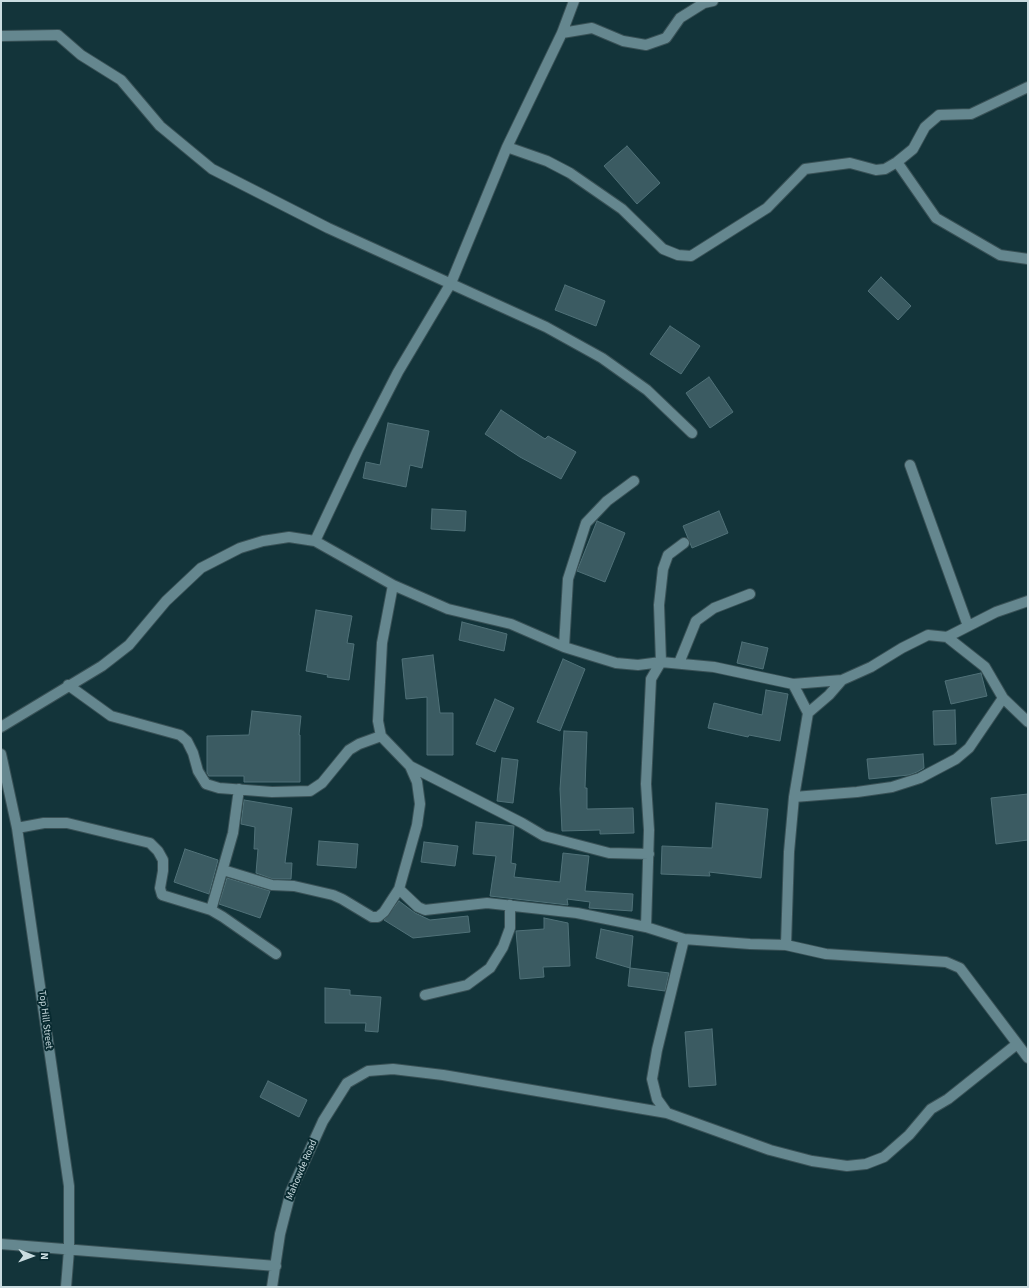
<!DOCTYPE html>
<style>
body{margin:0}
#map{position:relative;width:1029px;height:1288px;overflow:hidden;background:#13343a;font-family:"Source Sans 3",sans-serif}
canvas{display:block}
.frame{position:absolute;inset:0;border:2px solid #cadce0;pointer-events:none}
.north{position:absolute;left:12px;top:1236px;width:40px;height:40px;-webkit-text-stroke:3px #082a30;paint-order:stroke;rotate:91deg;font-size:11px;font-weight:700;line-height:16px;text-align:center;color:#cadce0}
.north::after{content:'';display:block;margin:auto;width:14px;height:18px;background:#cadce0;clip-path:polygon(50% 0,100% 100%,50% 72%,0 100%)}
</style>
<div id="map">
<canvas width="1029" height="1288"></canvas>
<div class="frame"></div>
<div class="north">N</div>
</div>
<script>
const ctx = document.querySelector('canvas').getContext('2d');
ctx.lineJoin = 'round';
function paint(path, color) { ctx.fillStyle = color; ctx.fill(path, 'evenodd'); }
const toPath = rows => new Path2D(rows.map(r => 'M' + r).join(''));
function strokePath(path, color, width, dash) { ctx.strokeStyle = color; ctx.lineWidth = width; ctx.lineCap = dash ? 'butt' : 'round'; ctx.setLineDash(dash || []); ctx.stroke(path); }
function write(font, color, halo, rows, align = 'center') {
  ctx.font = font + ' "Source Sans 3",sans-serif'; ctx.lineWidth = 4; ctx.setLineDash([]); ctx.textBaseline = 'middle'; ctx.strokeStyle = halo; ctx.fillStyle = color; for (const [text, x, y, turn = 0] of rows) {
    ctx.save(); ctx.translate(x, y); ctx.rotate((+turn || 0) * Math.PI / 180); ctx.textAlign = isNaN(turn) ? turn : align; if (halo) ctx.strokeText(text, 0, 0); ctx.fillText(text, 0, 0); ctx.restore();
  }
}
const building = toPath([
 [627,146,660,183,637,204,604,166,627,146],
 [881,277,911,306,898,320,868,291,881,277],
 [565,285,605,301,596,326,555,310,565,285],
 [670,326,700,346,681,374,650,354,670,326],
 [709,377,733,412,710,428,686,393,709,377],
 [501,410,545,439,548,436,576,452,561,479,520,457,485,434,501,410],
 [388,423,429,431,422,468,410,465,406,487,363,478,366,462,380,465,388,423],
 [432,509,466,511,465,531,431,529,432,509],
 [719,511,728,533,692,548,683,526,719,511],
 [597,521,625,533,605,582,577,571,597,521],
 [316,610,352,616,347,643,354,644,349,680,327,677,328,675,306,671,316,610],
 [462,622,507,634,504,651,459,640,462,622],
 [742,642,768,648,763,669,737,663,742,642],
 [433,655,440,713,453,713,453,755,427,755,427,697,406,699,402,659,433,655],
 [563,659,585,669,560,731,537,722,563,659],
 [981,673,987,696,951,704,945,681,981,673],
 [766,690,788,694,780,741,749,735,748,737,708,728,714,703,762,715,766,690],
 [495,699,514,708,495,752,476,744,495,699],
 [955,710,956,744,934,745,933,711,955,710],
 [252,711,301,716,299,735,300,735,300,782,244,782,244,776,209,776,207,773,207,736,249,735,252,711],
 [564,731,587,732,585,788,587,788,587,809,633,808,634,833,600,834,600,830,562,831,560,789,564,731],
 [923,754,924,768,917,772,909,775,869,779,867,759,923,754],
 [502,758,518,760,513,803,497,801,502,758],
 [1028,794,1028,840,996,844,991,798,1028,794],
 [244,800,292,808,285,863,292,863,291,879,273,879,256,873,258,849,254,849,255,827,241,824,244,800],
 [716,803,768,809,761,878,709,872,710,876,661,874,662,846,712,848,716,803],
 [476,822,514,826,511,863,516,864,514,877,560,882,563,853,589,856,585,891,633,894,632,911,589,908,590,902,567,899,568,905,490,896,496,856,473,854,476,822],
 [319,841,358,844,356,868,317,865,319,841],
 [424,842,458,846,455,866,421,862,424,842],
 [185,849,218,860,209,894,174,882,185,849],
 [227,878,270,891,260,918,219,904,227,878],
 [399,901,415,913,430,920,468,916,470,932,413,938,384,920,399,901],
 [544,918,568,923,570,966,543,967,544,977,520,979,516,931,544,929,544,918],
 [601,929,633,936,630,968,596,958,601,929],
 [630,968,669,973,665,991,628,986,630,968],
 [325,988,350,990,350,995,381,997,378,1032,365,1031,366,1023,325,1023,325,988],
 [712,1029,716,1085,689,1087,685,1032,712,1029],
 [268,1081,307,1100,299,1117,260,1097,268,1081]
]);
paint(building, '#3b5b62');
strokePath(building, '#507178', 1);
const street = toPath([
 [562,33,592,28,623,41,646,45,666,38,680,18,704,3,713,1],
 [1,36,58,35,81,55,121,80,160,126,212,169,328,228,546,327,602,358,647,390,692,433],
 [507,147,547,161,570,173,622,209,663,249,678,255,691,256,767,208,805,169,850,163,876,170,885,169,897,162,913,149,925,127,939,115,971,114,1028,87],
 [897,162,936,218,1000,255,1028,259],
 [910,465,968,626],
 [315,541,358,450,398,372,451,283,507,147,562,33,574,1],
 [684,543,668,555,663,569,659,605,661,662,651,679,646,784,649,830,646,927,684,939,750,944,786,945],
 [393,585,448,609,511,624,564,647,616,663,638,665,661,662,714,667,793,684,842,680,871,667,902,648,928,635,947,637,985,667,1003,698,1028,722],
 [947,637,996,612,1028,601],
 [564,647,568,579,586,523,607,501,634,481],
 [679,663,696,621,714,608,750,594],
 [793,684,808,713,794,797,789,852,786,945,826,954,946,962,960,968,1028,1058],
 [68,685,111,716,180,735,187,741,193,753,198,771,206,784,219,788,272,792,310,791,322,783,349,750,359,744,381,736],
 [808,713,829,695,842,680],
 [1,727,102,666,129,645,166,601,201,568,240,548,263,541,289,537,315,541,393,585,382,643,378,721,381,736,410,766,417,782,420,804,417,825,399,889,418,907,425,910,487,903,577,913,646,927],
 [1,754,17,828,69,1186,69,1250,66,1287],
 [410,766,522,823,544,836,609,853,649,854],
 [794,797,857,792,892,787,920,778,956,759,969,748,1003,698],
 [17,828,44,823,67,823,150,843,158,851,163,860,163,871,160,888,162,895,211,910,223,917,276,954],
 [223,870,272,885,294,886,333,895,342,899,372,917,378,917,384,912,399,889],
 [211,910,233,833,239,789],
 [684,939,657,1050,652,1079,657,1099,667,1113,770,1150,812,1161,847,1166,866,1164,884,1157,909,1135,931,1109,948,1099,1017,1044],
 [425,995,467,985,490,968,503,947,510,928,510,905],
 [1,1244,276,1266],
 [272,1287,280,1234,291,1191,323,1121,347,1083,368,1071,393,1069,443,1075,667,1113]
]);
strokePath(street, '#395156', 12);
strokePath(street, '#65878f', 10);
write('10px', '#cadce0', '#082a30', [
 ["Top Hill Street",45,1020,83],
 ["Mahowde Road",302,1170,-67]
]);
</script>
